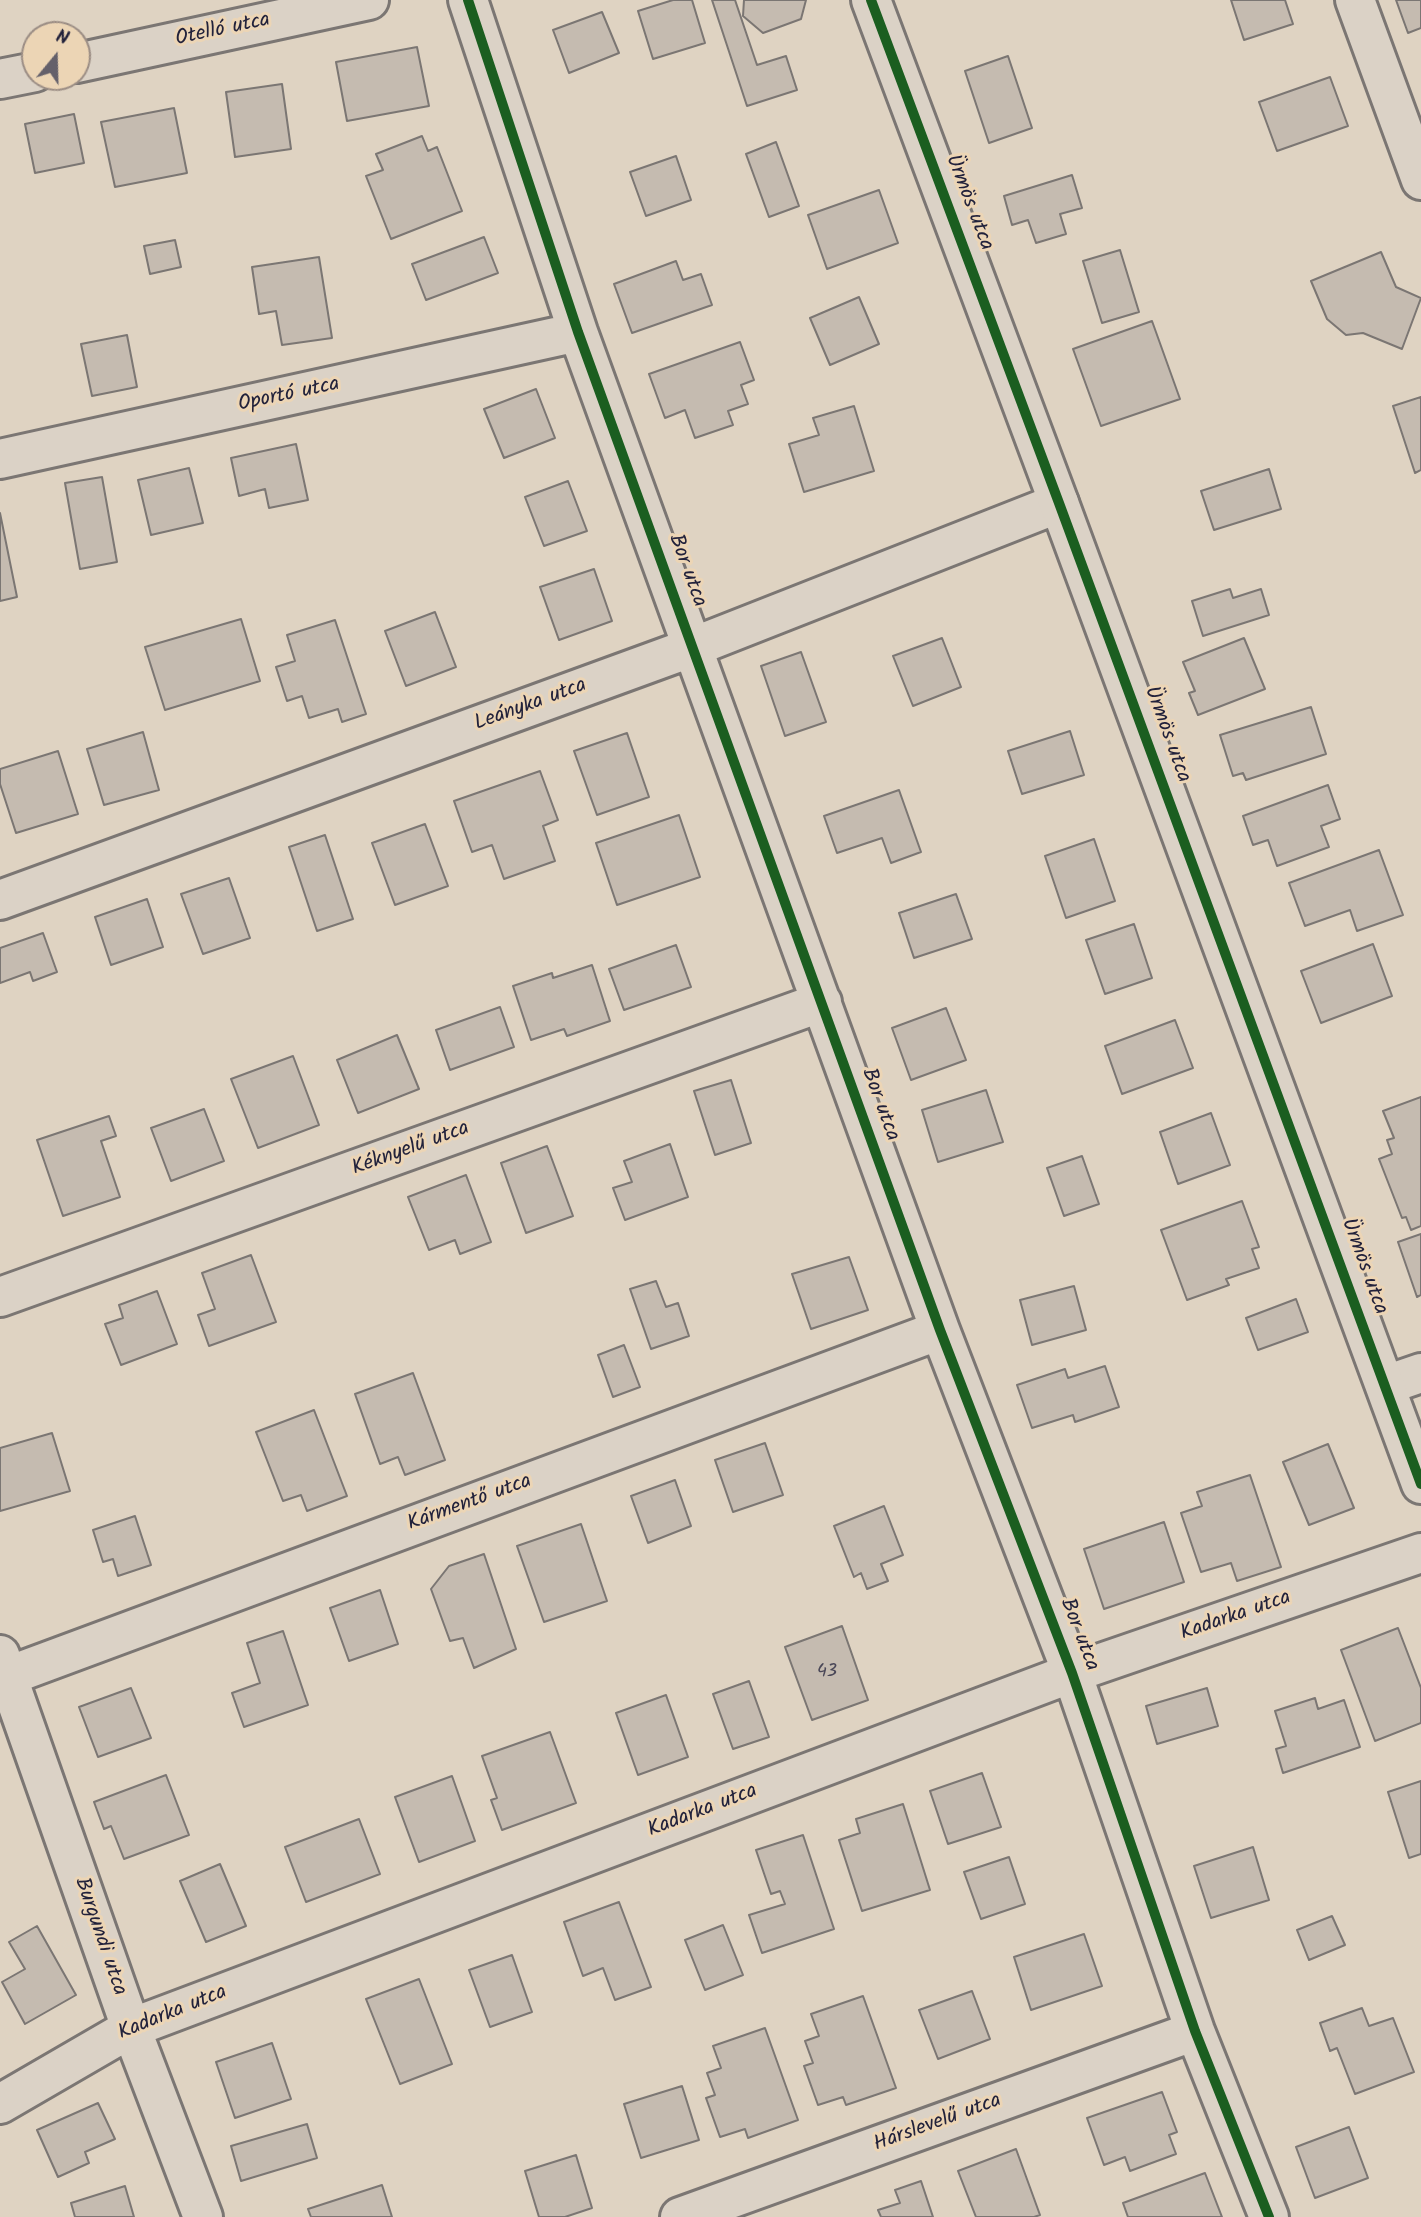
<!DOCTYPE html>
<meta charset="utf-8">
<style>
body{margin:0}
#map{position:relative;width:1421px;height:2217px;overflow:hidden;background:#dfd3c2;font-family:Kalam,sans-serif}
canvas{display:block}
.north{position:absolute;left:21px;top:21px;width:70px;height:70px;box-sizing:border-box;background:#ecd5b5;border:2px solid #9b8d84;border-radius:50%;rotate:19deg;font-size:19px;font-weight:700;line-height:28px;text-align:center;color:#22223b}
.north::after{content:'';display:block;margin:auto;width:24px;height:32px;background:#64606a;clip-path:polygon(50% 0,100% 100%,50% 72%,0 100%)}
</style>
<div id="map">
<canvas width="1421" height="2217"></canvas>
<div class="north">N</div>
</div>
<script>
const ctx = document.querySelector('canvas').getContext('2d');
ctx.lineJoin = 'round';
function paint(path, color) { ctx.fillStyle = color; ctx.fill(path, 'evenodd'); }
const toPath = rows => new Path2D(rows.map(r => 'M' + r).join(''));
function strokePath(path, color, width, dash) { ctx.strokeStyle = color; ctx.lineWidth = width; ctx.lineCap = dash ? 'butt' : 'round'; ctx.setLineDash(dash || []); ctx.stroke(path); }
function write(font, color, halo, rows, align = 'center') {
  ctx.font = font + ' Kalam,sans-serif'; ctx.lineWidth = 6; ctx.setLineDash([]); ctx.textBaseline = 'middle'; ctx.strokeStyle = halo; ctx.fillStyle = color; for (const [text, x, y, turn = 0] of rows) {
    ctx.save(); ctx.translate(x, y); ctx.rotate((+turn || 0) * Math.PI / 180); ctx.textAlign = isNaN(turn) ? turn : align; if (halo) ctx.strokeText(text, 0, 0); ctx.fillText(text, 0, 0); ctx.restore();
  }
}
const building = toPath([
 [673,0,692,0,705,43,653,59,638,11,673,0],
 [712,0,735,0,757,65,786,56,797,90,747,106,712,0],
 [744,0,806,0,801,19,763,33,743,16,744,0],
 [1231,0,1285,0,1293,24,1244,40,1231,0],
 [1396,0,1421,0,1421,28,1408,33,1396,0],
 [602,12,619,53,569,73,553,30,602,12],
 [417,47,429,106,347,121,336,62,417,47],
 [1008,56,1032,128,989,143,965,71,1008,56],
 [1330,77,1348,126,1277,151,1259,102,1330,77],
 [282,84,291,149,235,157,226,92,282,84],
 [174,108,187,173,115,187,101,122,174,108],
 [74,114,84,163,35,173,25,124,74,114],
 [422,136,428,151,437,147,462,211,391,239,366,176,383,170,376,154,422,136],
 [776,142,799,206,769,217,746,154,776,142],
 [676,156,691,200,646,216,630,172,676,156],
 [1072,175,1082,208,1060,214,1066,234,1036,243,1028,220,1012,225,1004,196,1072,175],
 [879,190,898,243,827,269,808,215,879,190],
 [484,237,498,273,426,300,412,264,484,237],
 [175,240,181,267,150,274,144,246,175,240],
 [1120,250,1139,312,1102,323,1083,261,1120,250],
 [1381,252,1396,287,1421,298,1402,349,1363,333,1346,335,1327,319,1311,281,1381,252],
 [319,257,332,338,282,345,276,311,259,314,252,267,319,257],
 [676,261,683,280,701,274,712,305,632,333,614,284,676,261],
 [859,297,879,344,830,365,810,318,859,297],
 [1152,321,1180,399,1101,426,1073,349,1152,321],
 [127,335,137,387,92,396,81,344,127,335],
 [740,342,754,380,741,385,748,404,728,411,733,425,695,438,685,410,665,418,649,374,740,342],
 [536,389,555,438,504,458,484,409,536,389],
 [1421,397,1421,470,1415,473,1393,406,1421,397],
 [854,406,874,471,804,492,789,444,819,435,813,418,854,406],
 [296,444,308,500,269,508,265,489,239,496,231,458,296,444],
 [189,468,203,523,151,535,138,480,189,468],
 [1269,469,1281,509,1214,530,1201,491,1269,469],
 [102,477,117,562,80,569,65,483,102,477],
 [568,481,587,531,544,546,525,497,568,481],
 [0,513,17,597,0,601,0,513],
 [594,569,612,621,559,640,540,587,594,569],
 [1230,589,1233,598,1261,589,1269,615,1203,636,1192,601,1230,589],
 [435,612,456,667,406,686,385,631,435,612],
 [241,619,260,681,165,710,145,647,241,619],
 [335,620,366,714,342,722,338,709,309,718,302,696,287,701,276,667,295,661,287,635,335,620],
 [942,638,961,687,913,706,893,656,942,638],
 [1244,638,1265,689,1198,715,1189,693,1195,691,1183,662,1244,638],
 [801,652,826,722,785,736,761,666,801,652],
 [1311,707,1326,754,1246,780,1243,773,1233,776,1220,735,1311,707],
 [1070,731,1084,775,1022,794,1008,751,1070,731],
 [143,732,159,790,104,805,87,749,143,732],
 [627,733,649,797,597,815,574,751,627,733],
 [58,751,78,814,16,833,0,784,0,769,58,751],
 [540,771,558,820,543,826,555,861,504,879,492,845,472,852,454,801,540,771],
 [1328,785,1340,819,1321,826,1329,847,1277,866,1268,840,1253,845,1243,816,1328,785],
 [899,790,921,852,891,863,882,838,837,853,824,816,899,790],
 [679,815,700,877,617,905,596,843,679,815],
 [425,824,448,886,395,905,372,843,425,824],
 [325,835,353,919,317,931,289,847,325,835],
 [1094,839,1115,901,1066,918,1045,856,1094,839],
 [1379,850,1403,915,1357,931,1350,910,1305,926,1289,883,1379,850],
 [229,878,250,938,203,954,181,894,229,878],
 [956,894,972,939,914,958,899,913,956,894],
 [147,899,163,947,111,965,95,917,147,899],
 [1134,924,1152,978,1105,994,1086,940,1134,924],
 [43,933,57,972,33,981,30,972,0,983,0,948,43,933],
 [1373,944,1392,996,1321,1023,1301,971,1373,944],
 [676,945,691,987,624,1010,609,969,676,945],
 [592,965,610,1021,567,1036,564,1029,531,1040,513,986,552,973,553,978,592,965],
 [500,1007,514,1047,450,1070,436,1030,500,1007],
 [946,1008,966,1060,911,1080,892,1028,946,1008],
 [1175,1020,1193,1068,1122,1094,1105,1046,1175,1020],
 [397,1035,419,1089,358,1113,337,1060,397,1035],
 [293,1056,319,1125,258,1148,231,1079,293,1056],
 [731,1080,751,1143,715,1155,694,1091,731,1080],
 [986,1090,1003,1142,938,1162,922,1110,986,1090],
 [1421,1097,1421,1226,1411,1230,1406,1217,1402,1218,1379,1159,1392,1154,1387,1140,1394,1138,1383,1111,1421,1097],
 [204,1109,224,1161,171,1181,151,1128,204,1109],
 [1211,1113,1230,1165,1178,1184,1160,1132,1211,1113],
 [109,1116,116,1136,101,1141,120,1197,63,1216,37,1140,109,1116],
 [670,1144,688,1197,625,1220,613,1188,632,1182,624,1161,670,1144],
 [547,1146,573,1216,526,1233,501,1163,547,1146],
 [1082,1156,1099,1204,1064,1216,1047,1168,1082,1156],
 [466,1175,491,1242,460,1254,455,1240,429,1250,408,1197,466,1175],
 [1242,1201,1259,1247,1252,1249,1259,1268,1226,1279,1229,1285,1187,1300,1161,1230,1242,1201],
 [1421,1234,1421,1295,1417,1297,1398,1242,1421,1234],
 [251,1255,276,1322,209,1346,198,1315,215,1309,202,1273,251,1255],
 [849,1257,868,1310,811,1329,792,1274,849,1257],
 [656,1281,666,1307,678,1303,689,1336,651,1349,630,1289,656,1281],
 [1074,1286,1086,1330,1032,1345,1020,1300,1074,1286],
 [157,1291,177,1344,121,1365,105,1324,123,1318,119,1305,157,1291],
 [1296,1299,1308,1332,1258,1350,1246,1318,1296,1299],
 [624,1345,640,1387,613,1397,598,1355,624,1345],
 [1105,1366,1119,1407,1075,1422,1073,1415,1032,1428,1017,1385,1065,1369,1068,1378,1105,1366],
 [413,1373,445,1460,405,1475,398,1457,380,1464,355,1394,413,1373],
 [314,1410,347,1496,307,1511,301,1495,283,1501,256,1432,314,1410],
 [52,1433,70,1491,0,1511,0,1448,52,1433],
 [765,1443,783,1495,733,1512,715,1460,765,1443],
 [1328,1444,1354,1508,1309,1525,1283,1462,1328,1444],
 [1250,1475,1281,1567,1237,1581,1231,1563,1201,1572,1181,1513,1202,1506,1197,1492,1250,1475],
 [675,1480,691,1526,648,1543,631,1496,675,1480],
 [884,1506,903,1555,881,1564,888,1581,867,1589,861,1573,854,1577,834,1526,884,1506],
 [135,1516,151,1565,118,1576,113,1559,103,1562,93,1530,135,1516],
 [1164,1522,1184,1582,1104,1609,1084,1549,1164,1522],
 [581,1524,607,1601,544,1622,517,1546,581,1524],
 [484,1554,516,1649,474,1668,463,1638,450,1641,431,1589,449,1566,484,1554],
 [380,1590,398,1644,349,1661,330,1608,380,1590],
 [842,1626,868,1700,812,1720,785,1647,842,1626],
 [1398,1628,1421,1688,1421,1723,1375,1741,1341,1650,1398,1628],
 [283,1631,308,1705,244,1727,232,1693,260,1683,247,1643,283,1631],
 [749,1681,769,1737,733,1749,713,1694,749,1681],
 [131,1688,151,1738,98,1757,79,1707,131,1688],
 [1207,1688,1218,1726,1157,1744,1146,1706,1207,1688],
 [666,1695,688,1757,638,1775,616,1713,666,1695],
 [1315,1698,1318,1709,1344,1700,1360,1747,1283,1773,1276,1749,1286,1746,1275,1711,1315,1698],
 [550,1732,576,1803,502,1830,491,1800,497,1798,482,1756,550,1732],
 [982,1773,1001,1827,948,1844,930,1791,982,1773],
 [166,1775,189,1835,124,1859,111,1826,104,1829,94,1802,166,1775],
 [452,1776,475,1841,419,1862,395,1797,452,1776],
 [1421,1781,1421,1854,1409,1858,1388,1792,1421,1781],
 [903,1804,930,1890,862,1911,839,1840,860,1833,856,1819,903,1804],
 [359,1819,380,1874,306,1902,285,1847,359,1819],
 [803,1835,834,1929,762,1953,749,1915,785,1904,780,1891,771,1894,756,1850,803,1835],
 [1253,1847,1269,1900,1211,1918,1194,1866,1253,1847],
 [1009,1857,1025,1904,981,1919,964,1872,1009,1857],
 [220,1864,246,1926,206,1942,180,1881,220,1864],
 [619,1902,651,1987,615,2000,603,1968,583,1976,564,1922,619,1902],
 [1332,1916,1345,1945,1309,1960,1297,1930,1332,1916],
 [723,1925,743,1975,705,1990,685,1940,723,1925],
 [37,1926,76,1995,25,2024,2,1982,25,1969,9,1942,37,1926],
 [1084,1934,1102,1986,1031,2010,1014,1957,1084,1934],
 [512,1955,532,2012,490,2027,469,1970,512,1955],
 [419,1979,452,2064,400,2084,366,1999,419,1979],
 [972,1991,990,2039,938,2059,919,2010,972,1991],
 [863,1996,896,2088,846,2105,843,2097,818,2105,804,2066,813,2063,805,2041,819,2036,811,2014,863,1996],
 [1362,2008,1369,2026,1393,2018,1414,2072,1355,2094,1337,2048,1330,2051,1320,2023,1362,2008],
 [765,2028,798,2120,748,2138,745,2129,720,2137,706,2098,715,2095,707,2073,721,2068,713,2046,765,2028],
 [272,2043,291,2099,235,2118,216,2062,272,2043],
 [682,2086,699,2140,641,2158,624,2104,682,2086],
 [1162,2092,1177,2132,1169,2135,1176,2154,1130,2171,1125,2157,1104,2165,1087,2118,1162,2092],
 [98,2103,115,2139,85,2152,89,2163,58,2177,37,2130,98,2103],
 [307,2124,317,2158,241,2181,231,2146,307,2124],
 [1349,2127,1368,2178,1315,2198,1296,2147,1349,2127],
 [1016,2149,1040,2215,1034,2217,976,2217,958,2171,1016,2149],
 [576,2155,592,2208,565,2217,539,2217,525,2171,576,2155],
 [1205,2173,1222,2217,1128,2217,1123,2203,1205,2173],
 [921,2181,933,2217,881,2217,878,2210,900,2203,895,2190,921,2181],
 [382,2185,392,2217,311,2217,308,2209,382,2185],
 [125,2186,134,2217,75,2217,71,2203,125,2186]
]);
paint(building, '#c5bbb0');
strokePath(building, '#7b7673', 2);
const minor = toPath([
 [468,0,578,332,940,1330,1072,1673,1195,2031,1269,2217],
 [1355,0,1421,180],
 [77,63,369,0],
 [0,79,35,72],
 [0,459,578,332],
 [0,900,693,647,1059,503],
 [0,1297,822,1002],
 [1386,1385,1421,1373],
 [0,1655,131,2028,203,2217],
 [0,1679,940,1330],
 [0,2104,131,2028,1072,1673,1421,1553],
 [680,2217,1195,2031]
]);
const tertiary = toPath([
 [871,0,1059,503,1421,1484]
]);
strokePath(minor, '#7b7673', 44);
strokePath(tertiary, '#7b7673', 44);
strokePath(minor, '#dbd2c6', 38);
strokePath(tertiary, '#dbd2c6', 38);
strokePath(toPath([
 [468,0,578,332,940,1330,1072,1673,1195,2031,1269,2217],
 [871,0,1059,503,1421,1484]
]), '#1b5e20', 10);
write('18px', '#4b4858', null, [
 ["43",827,1673]
]);
write('21px', '#22223b', '#ecd5b5', [
 ["Otelló utca",223,31,-12],
 ["Ürmös utca",968,203,69],
 ["Oportó utca",289,396,-12],
 ["Bor utca",686,571,70],
 ["Leányka utca",531,706,-20],
 ["Ürmös utca",1166,735,70],
 ["Bor utca",879,1105,70],
 ["Kéknyelű utca",411,1150,-20],
 ["Ürmös utca",1363,1267,70],
 ["Kármentő utca",470,1504,-20],
 ["Kadarka utca",1236,1617,-19],
 ["Bor utca",1078,1635,69],
 ["Kadarka utca",703,1812,-21],
 ["Burgundi utca",99,1937,71],
 ["Kadarka utca",173,2014,-22],
 ["Hárslevelű utca",938,2124,-20]
]);
</script>
